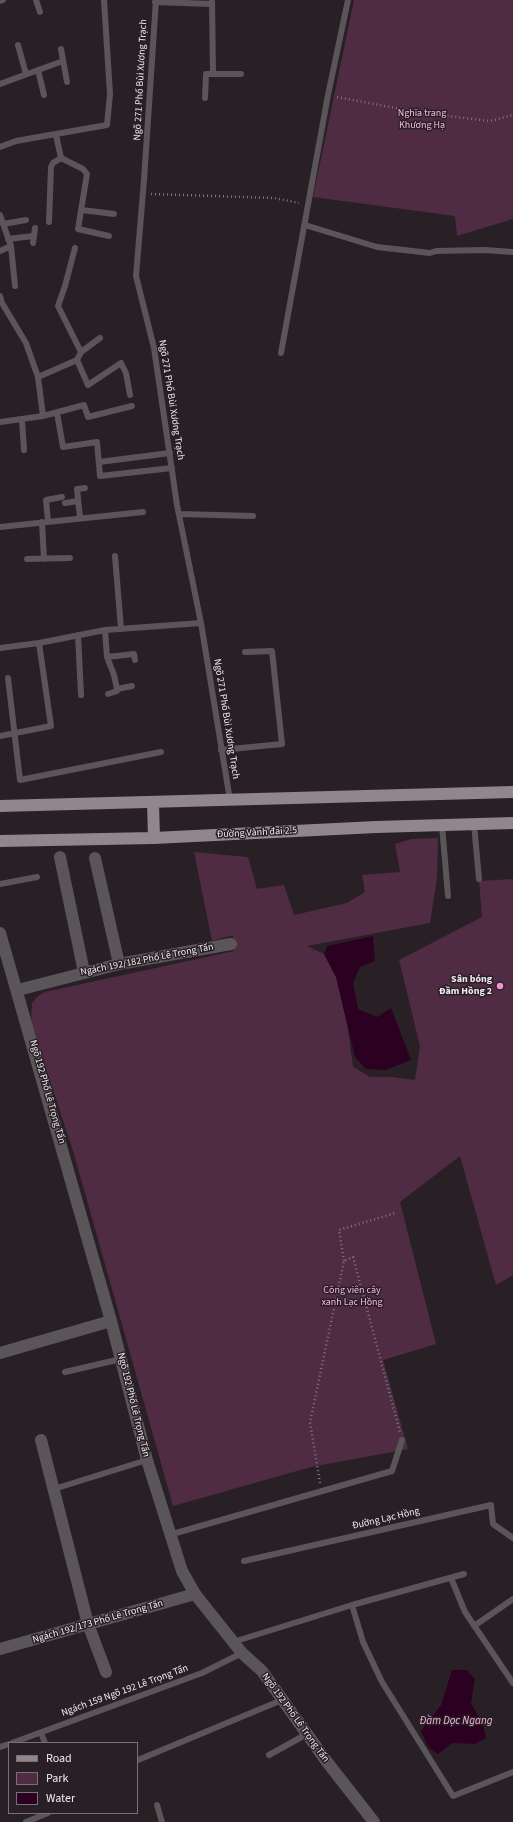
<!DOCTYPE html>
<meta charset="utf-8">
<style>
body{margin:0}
#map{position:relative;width:513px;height:1822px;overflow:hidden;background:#292026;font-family:"Source Sans 3",sans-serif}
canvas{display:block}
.legend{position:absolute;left:8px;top:1742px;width:130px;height:72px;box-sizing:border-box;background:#292026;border:1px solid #797176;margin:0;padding:5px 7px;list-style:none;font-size:12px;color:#f1ebef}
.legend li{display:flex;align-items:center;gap:8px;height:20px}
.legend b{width:20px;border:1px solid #797176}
</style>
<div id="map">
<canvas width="513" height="1822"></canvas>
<ul class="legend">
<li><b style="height:5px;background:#90868c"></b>Road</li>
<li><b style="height:11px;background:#502b44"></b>Park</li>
<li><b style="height:11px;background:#2c0021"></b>Water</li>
</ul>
</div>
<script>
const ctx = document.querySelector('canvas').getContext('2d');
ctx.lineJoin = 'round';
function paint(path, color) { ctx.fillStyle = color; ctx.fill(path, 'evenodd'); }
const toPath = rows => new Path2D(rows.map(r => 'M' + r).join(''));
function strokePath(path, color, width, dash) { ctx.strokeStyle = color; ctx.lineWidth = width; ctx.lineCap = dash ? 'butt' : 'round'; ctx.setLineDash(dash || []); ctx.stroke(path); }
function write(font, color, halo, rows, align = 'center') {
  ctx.font = font + ' "Source Sans 3",sans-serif'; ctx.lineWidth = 3; ctx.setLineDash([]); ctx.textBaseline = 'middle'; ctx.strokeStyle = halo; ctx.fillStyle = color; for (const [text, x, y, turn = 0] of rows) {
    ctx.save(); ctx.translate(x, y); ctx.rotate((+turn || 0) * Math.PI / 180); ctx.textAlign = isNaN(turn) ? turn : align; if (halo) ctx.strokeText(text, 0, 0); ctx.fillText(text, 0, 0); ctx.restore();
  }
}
paint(toPath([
 [354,0,513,0,513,219,457,236,455,216,313,197],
 [438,838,437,878,430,923,307,946,324,954,336,977,347,1023,353,1067,370,1077,392,1077,415,1080,420,1046,399,960,482,917,479,881,513,879,513,1275,496,1285,460,1156,400,1202,436,1344,383,1360,408,1449,311,1467,173,1506,74,1154,31,1023,32,1003,38,996,45,992,234,951,233,935,212,941,194,852,248,857,257,889,284,885,294,915,347,903,365,892,362,875,400,872,395,844,411,839]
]), '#502b44');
paint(toPath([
 [373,936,375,961,360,967,353,983,358,1009,377,1017,391,1008,411,1060,386,1070,366,1069,355,1057,336,977,324,954,327,946],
 [452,1670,467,1670,475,1679,471,1703,483,1725,486,1738,475,1744,452,1743,438,1754,429,1748,421,1731,441,1705]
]), '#2c0021');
strokePath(toPath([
 [337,97,422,113,490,121,513,115],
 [151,194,274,198,299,203],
 [344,1261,339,1230,395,1213],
 [320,1483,310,1422,344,1261,353,1257,400,1432]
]), '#7f777c', 2.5, [1, 3]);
strokePath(toPath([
 [36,0,40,12],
 [156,0,144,180,136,276,154,348,177,505,201,623,230,800],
 [212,0,213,74],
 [0,1,3,0],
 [155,2,212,4],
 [18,45,26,74],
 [61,49,67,82],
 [38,70,44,95],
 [0,84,63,61],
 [205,98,206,74,241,74],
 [56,135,61,158],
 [0,147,16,141,107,125,110,94,104,0],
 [61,158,83,169,87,174,78,229,109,236],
 [82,210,114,214],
 [0,215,11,246,15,286],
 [49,222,51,167,53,163,61,158],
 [3,224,26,220],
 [305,225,377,247,430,253,436,251,484,250,513,252],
 [8,239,33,236],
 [33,243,35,228],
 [75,248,65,286,58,306,81,352],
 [0,251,11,246],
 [0,296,2,303,26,343,38,377,43,416],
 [281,353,328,95,348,0],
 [77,360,88,385,121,363,126,373,130,395],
 [38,377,77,360,81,352,100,338],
 [57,413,63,447,97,442,100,476,172,468],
 [22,420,24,450],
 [0,422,43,416,84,405,88,417,132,406],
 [99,462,170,453],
 [65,503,78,501],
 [180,514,253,516],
 [80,518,77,489,85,488],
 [48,521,46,500,62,497],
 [42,522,44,559],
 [0,527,143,512],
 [115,556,121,629],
 [27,559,70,558],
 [105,630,107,657,114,675,117,689],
 [78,635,81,695],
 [0,648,39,643,105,630,201,623],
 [107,657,134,654,135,660],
 [8,678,20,780,161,752],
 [108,694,117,691,117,689,132,686],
 [0,736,51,726,39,643],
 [221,750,282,744,272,651,245,652],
 [474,824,479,879],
 [442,825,448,896],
 [0,884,37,877],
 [65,1372,121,1359],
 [54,1489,147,1460],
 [169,1535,392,1471,402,1440],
 [244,1561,491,1505,493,1524,513,1538],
 [451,1578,465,1612,513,1683],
 [352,1605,363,1642,382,1682,453,1796,513,1772],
 [474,1626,513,1599],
 [233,1642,352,1605,464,1574],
 [41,1733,45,1743],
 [12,1743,202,1673,242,1653],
 [0,1747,9,1744],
 [269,1755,307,1734],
 [138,1760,282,1700],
 [157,1805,162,1822],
 [26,1822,48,1813]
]), '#5a5558', 6);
strokePath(toPath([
 [60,857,84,972],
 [95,858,119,964],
 [18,990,119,964,231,944],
 [0,1353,111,1321],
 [41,1440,88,1624,106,1672],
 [0,1649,195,1594]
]), '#5a5558', 12);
strokePath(toPath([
 [0,933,111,1321,147,1460,182,1571,195,1594,242,1653,262,1671,327,1762,374,1822]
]), '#5a5558', 12);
strokePath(toPath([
 [153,802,154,838],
 [0,806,513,792],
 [0,841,154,838,376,827,513,823]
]), '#90868c', 12);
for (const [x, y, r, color] of [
 [500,986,4,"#f491d4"]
]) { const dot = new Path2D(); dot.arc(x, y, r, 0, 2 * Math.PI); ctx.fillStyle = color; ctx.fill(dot); strokePath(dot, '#292026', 1.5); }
write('10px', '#f1ebef', '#292026', [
 ["Ngõ 271 Phố Bùi Xương Trạch",141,80,-87],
 ["Ngõ 271 Phố Bùi Xương Trạch",171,400,81],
 ["Ngõ 271 Phố Bùi Xương Trạch",226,719,81],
 ["Đường Vành đai 2.5",257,833,-3],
 ["Ngách 192/182 Phố Lê Trọng Tấn",147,960,-11],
 ["Ngõ 192 Phố Lê Trọng Tấn",47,1092,74],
 ["Ngõ 192 Phố Lê Trọng Tấn",133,1405,76],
 ["Đường Lạc Hồng",386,1519,-13],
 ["Ngách 192/173 Phố Lê Trọng Tấn",98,1622,-16],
 ["Ngách 159 Ngõ 192 Lê Trọng Tấn",125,1691,-20],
 ["Ngõ 192 Phố Lê Trọng Tấn",295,1718,54]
]);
write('10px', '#fbb6e3', '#292026', [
 ["Nghĩa trang",422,114],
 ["Khương Hạ",422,126],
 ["Công viên cây",352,1291],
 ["xanh Lạc Hồng",352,1303]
]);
write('bold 10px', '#f1ebef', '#292026', [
 ["Sân bóng",492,980],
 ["Đầm Hồng 2",492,992]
], 'right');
write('italic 11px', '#f8b4e0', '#292026', [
 ["Đầm Dọc Ngang",456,1722]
]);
</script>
